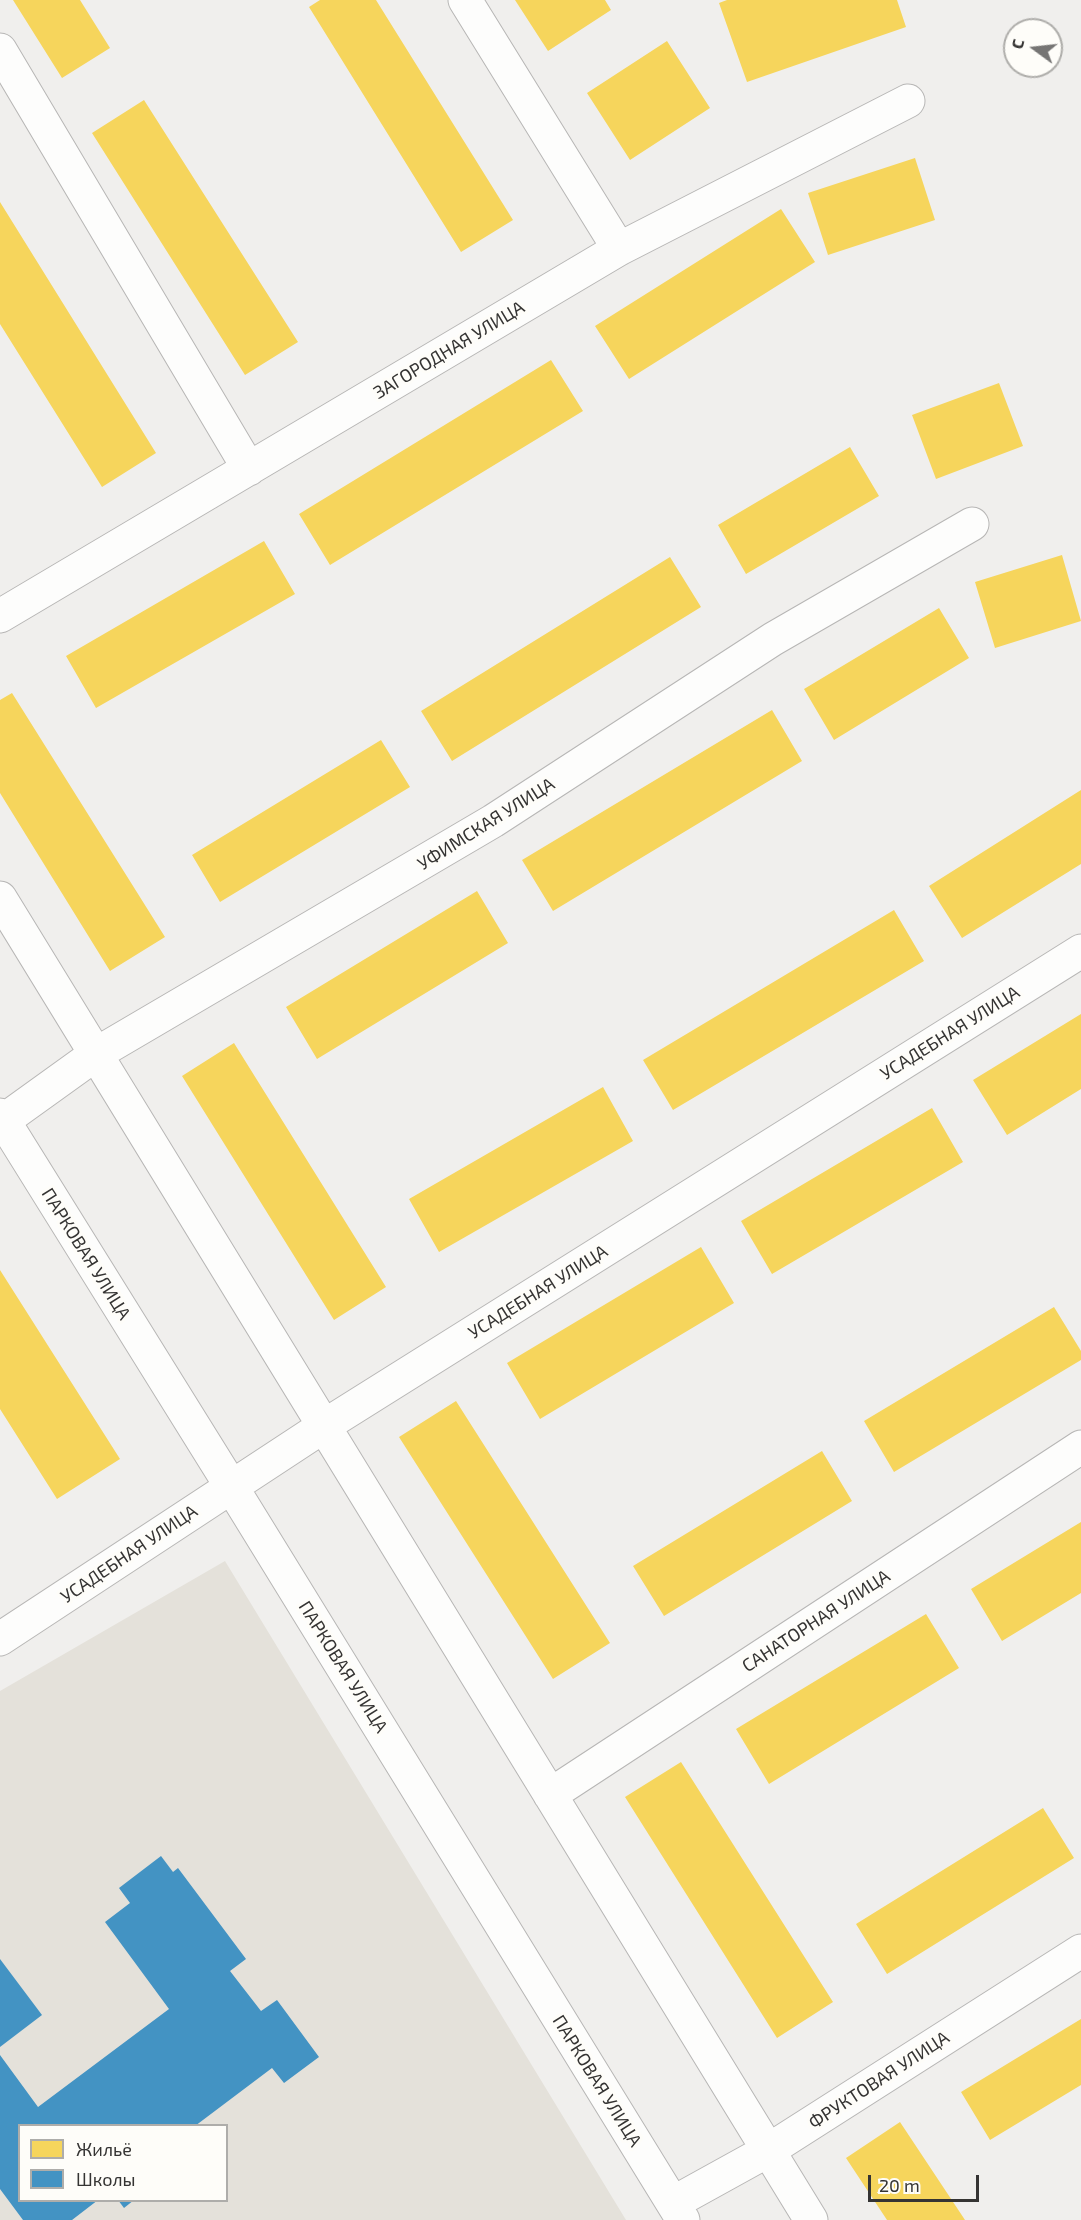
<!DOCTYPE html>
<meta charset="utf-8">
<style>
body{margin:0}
#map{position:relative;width:1081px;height:2220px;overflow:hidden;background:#f0efed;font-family:"Exo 2",sans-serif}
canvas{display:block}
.legend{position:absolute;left:18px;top:2124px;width:210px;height:78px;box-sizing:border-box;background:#fefdf9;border:2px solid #aeadaa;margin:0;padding:8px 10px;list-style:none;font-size:18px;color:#353433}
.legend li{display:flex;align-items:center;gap:12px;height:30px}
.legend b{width:30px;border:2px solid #aeadaa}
.north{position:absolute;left:1003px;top:18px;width:60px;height:60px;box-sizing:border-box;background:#fefdf9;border:2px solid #aeadaa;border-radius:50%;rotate:285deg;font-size:16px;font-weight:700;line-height:24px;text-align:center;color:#353433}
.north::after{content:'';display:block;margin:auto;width:21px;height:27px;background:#767574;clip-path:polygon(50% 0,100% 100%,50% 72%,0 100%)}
.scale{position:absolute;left:868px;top:2175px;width:111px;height:27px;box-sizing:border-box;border:3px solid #353433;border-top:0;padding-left:8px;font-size:18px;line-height:21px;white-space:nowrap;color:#353433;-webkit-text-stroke:4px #fefdf9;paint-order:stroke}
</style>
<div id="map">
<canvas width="1081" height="2220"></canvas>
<ul class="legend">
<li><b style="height:16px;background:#f6d55c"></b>Жильё</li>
<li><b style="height:16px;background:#4393c3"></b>Школы</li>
</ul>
<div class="north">С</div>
<div class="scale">20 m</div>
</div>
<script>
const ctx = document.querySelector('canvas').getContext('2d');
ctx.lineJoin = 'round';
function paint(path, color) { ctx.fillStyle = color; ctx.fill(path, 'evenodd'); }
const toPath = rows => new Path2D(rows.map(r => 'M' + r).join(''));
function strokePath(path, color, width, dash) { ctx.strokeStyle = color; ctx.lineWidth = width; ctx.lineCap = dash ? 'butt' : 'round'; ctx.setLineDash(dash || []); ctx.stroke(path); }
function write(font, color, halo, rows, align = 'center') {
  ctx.font = font + ' "Exo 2",sans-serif'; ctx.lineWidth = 6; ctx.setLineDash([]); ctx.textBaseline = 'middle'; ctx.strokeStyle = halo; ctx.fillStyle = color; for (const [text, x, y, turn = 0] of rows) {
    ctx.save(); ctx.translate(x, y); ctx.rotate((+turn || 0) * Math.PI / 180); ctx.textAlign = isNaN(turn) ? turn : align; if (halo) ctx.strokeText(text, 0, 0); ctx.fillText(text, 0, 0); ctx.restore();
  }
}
paint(toPath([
 [225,1561,626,2220,0,2220,0,1691],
 [20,2126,226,2126,226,2200,20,2200]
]), '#e4e1da');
paint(toPath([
 [13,0,80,0,110,48,62,78],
 [320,0,376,0,513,220,461,252,309,7],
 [515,0,605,0,611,10,548,51],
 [727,0,897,0,906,27,747,82,719,3],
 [667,41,710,108,630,160,587,93],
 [144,100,298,342,245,375,92,133],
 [915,158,935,220,828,255,808,193],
 [0,202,156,453,102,487,0,324],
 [781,209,815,262,629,379,595,326],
 [551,360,583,411,330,565,299,514],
 [999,383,1023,446,936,479,912,415],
 [850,447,879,496,746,574,718,525],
 [264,541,295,594,96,708,66,656],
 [1062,555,1081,621,995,648,975,582],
 [670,557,701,607,452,761,421,711],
 [939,608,969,658,834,740,804,689],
 [12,693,165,937,110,971,0,793,0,700],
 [772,710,802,761,553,911,522,860],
 [381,740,410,787,220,902,192,855],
 [1081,790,1081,864,962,938,929,886],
 [477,891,508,943,317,1059,286,1007],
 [894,910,924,961,673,1110,643,1060],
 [1081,1014,1081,1089,1007,1135,973,1080],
 [234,1043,386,1287,334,1320,182,1076],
 [603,1087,633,1141,439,1252,409,1199],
 [932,1108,963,1162,772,1274,741,1221],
 [701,1247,734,1303,540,1419,507,1363],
 [0,1270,120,1459,57,1499,0,1409],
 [1054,1307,1081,1351,1081,1360,894,1472,864,1421],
 [456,1401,610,1643,553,1679,399,1437],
 [822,1451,852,1501,664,1616,633,1566],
 [1081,1522,1081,1593,1002,1641,971,1589],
 [926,1614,959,1668,769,1784,736,1729],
 [681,1762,833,2002,777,2038,625,1797],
 [1043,1808,1074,1858,887,1974,856,1924],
 [1081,2019,1081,2085,990,2140,961,2092],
 [900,2122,965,2220,887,2220,846,2158]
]), '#f6d55c');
paint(toPath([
 [161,1856,173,1872,178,1868,246,1959,230,1971,261,2011,277,2000,319,2057,284,2083,272,2068,195,2126,20,2126,20,2200,98,2200,72,2220,23,2220,0,2189,0,2055,38,2107,169,2009,105,1922,130,1903,119,1888],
 [0,1959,42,2015,0,2047],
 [118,2200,134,2200,124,2208]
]), '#4393c3');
const minor = toPath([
 [465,0,619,249],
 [0,50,249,469],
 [0,616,619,249,908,101],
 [0,898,811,2220],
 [0,1115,231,1486,683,2220],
 [0,1123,96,1054,493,821,773,639,972,524],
 [0,1639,324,1426,1081,951],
 [550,1795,1081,1447],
 [673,2203,769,2150,1081,1951]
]);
strokePath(minor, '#b7b6b5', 35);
strokePath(minor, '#fdfdfc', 33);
write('18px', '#353433', '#fefdf9', [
 ["ЗАГОРОДНАЯ УЛИЦА",449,350,-31],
 ["УФИМСКАЯ УЛИЦА",486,824,-32],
 ["УСАДЕБНАЯ УЛИЦА",950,1033,-32],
 ["ПАРКОВАЯ УЛИЦА",86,1254,58],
 ["УСАДЕБНАЯ УЛИЦА",538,1292,-32],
 ["УСАДЕБНАЯ УЛИЦА",129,1554,-34],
 ["САНАТОРНАЯ УЛИЦА",816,1621,-33],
 ["ПАРКОВАЯ УЛИЦА",343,1667,58],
 ["ФРУКТОВАЯ УЛИЦА",879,2080,-33],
 ["ПАРКОВАЯ УЛИЦА",597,2081,58]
]);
</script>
